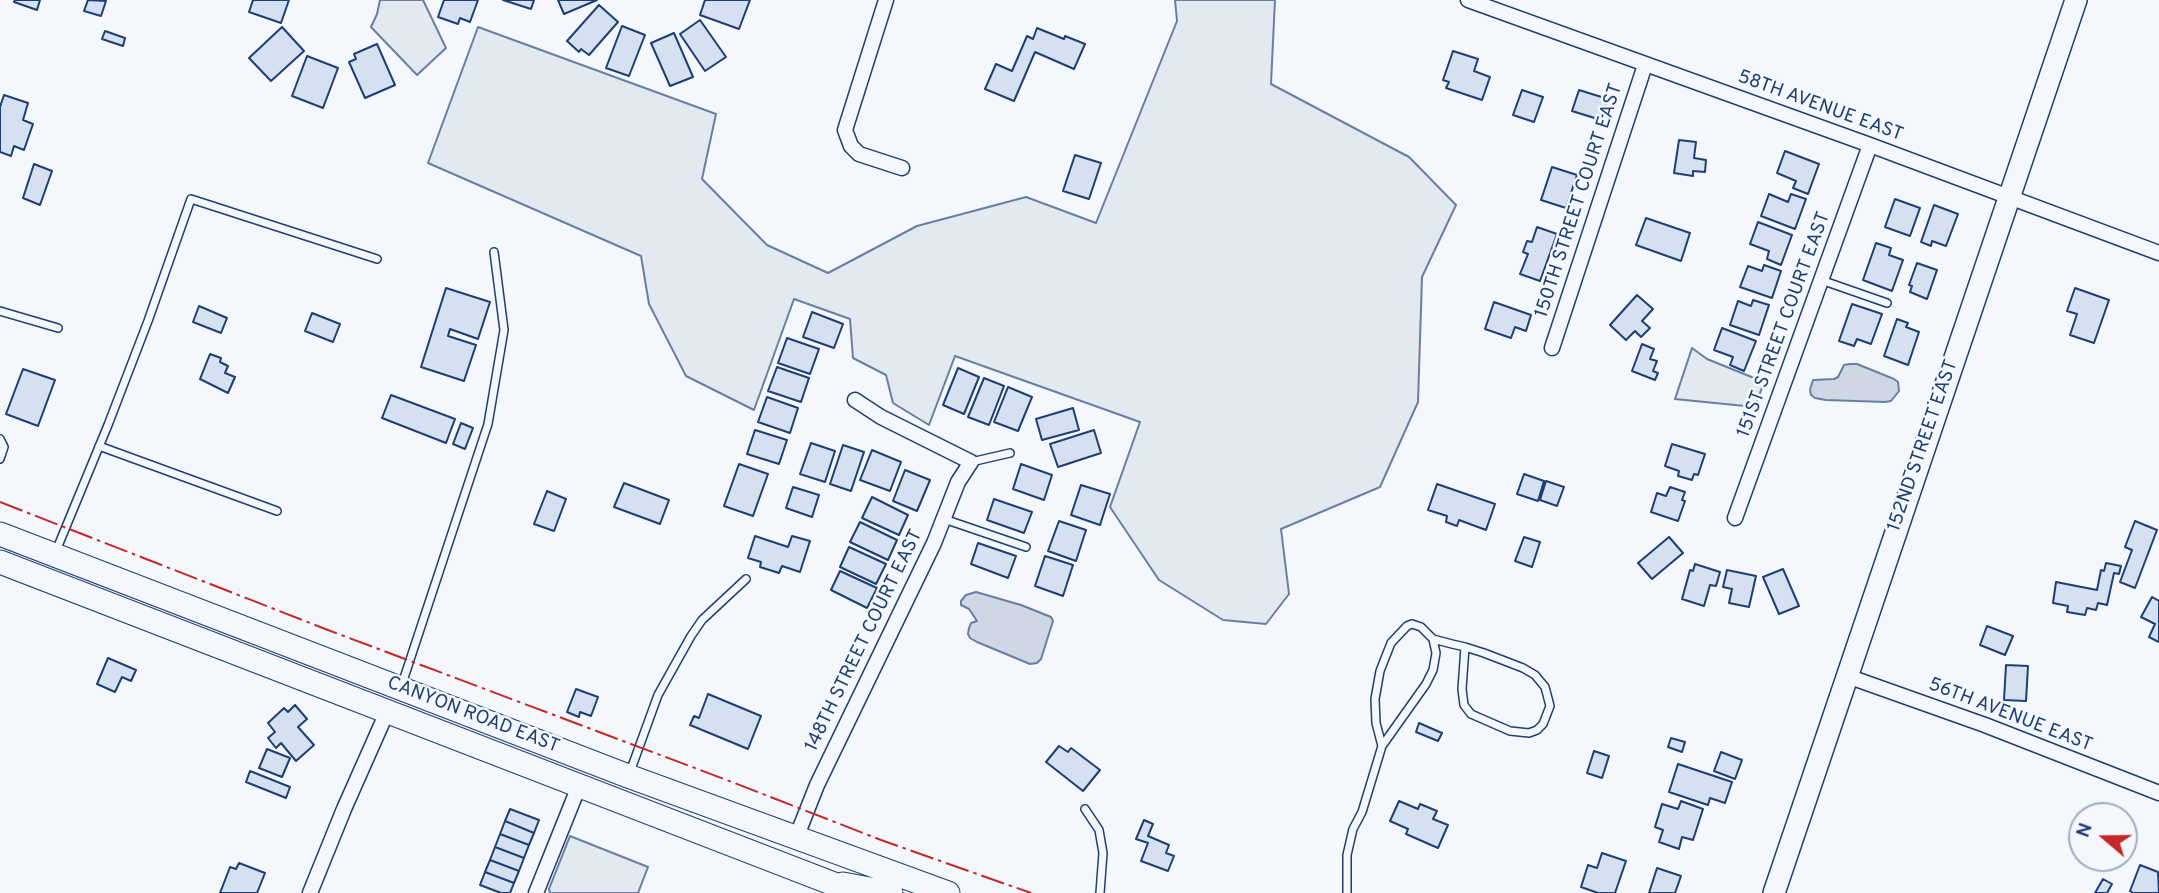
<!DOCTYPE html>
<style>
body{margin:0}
#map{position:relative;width:2159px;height:893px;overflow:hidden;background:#f4f7fb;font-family:Overpass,sans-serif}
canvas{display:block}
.north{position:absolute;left:2068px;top:802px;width:70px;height:70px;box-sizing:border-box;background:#f4f7fb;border:2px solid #9eadc5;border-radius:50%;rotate:290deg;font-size:19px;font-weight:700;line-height:28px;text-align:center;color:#1d3f73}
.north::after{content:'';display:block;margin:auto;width:24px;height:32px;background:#c62828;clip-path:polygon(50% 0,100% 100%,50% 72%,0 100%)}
</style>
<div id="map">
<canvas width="2159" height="893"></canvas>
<div class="north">N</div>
</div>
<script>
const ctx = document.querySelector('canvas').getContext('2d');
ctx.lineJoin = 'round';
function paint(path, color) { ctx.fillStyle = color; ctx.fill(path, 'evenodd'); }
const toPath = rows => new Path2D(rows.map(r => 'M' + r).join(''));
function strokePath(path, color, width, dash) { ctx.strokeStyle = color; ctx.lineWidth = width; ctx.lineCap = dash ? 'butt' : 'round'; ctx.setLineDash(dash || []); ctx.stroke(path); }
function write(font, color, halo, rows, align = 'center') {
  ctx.font = font + ' Overpass,sans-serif'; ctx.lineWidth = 5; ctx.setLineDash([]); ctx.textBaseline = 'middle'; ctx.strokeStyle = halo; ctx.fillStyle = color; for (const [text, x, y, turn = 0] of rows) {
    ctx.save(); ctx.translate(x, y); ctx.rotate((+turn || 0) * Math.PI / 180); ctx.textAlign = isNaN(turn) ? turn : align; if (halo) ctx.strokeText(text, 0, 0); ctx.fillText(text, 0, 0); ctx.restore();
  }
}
const green = toPath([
 [380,0,423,0,446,48,417,75,371,27,377,14,380,0],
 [1175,0,1275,0,1271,84,1409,157,1456,205,1422,277,1418,402,1380,487,1281,529,1289,594,1266,624,1223,620,1159,580,1110,507,1140,422,955,356,929,425,893,403,886,375,853,358,850,319,794,299,754,410,686,376,649,304,641,256,428,163,478,27,716,114,702,179,767,245,828,273,917,226,1026,197,1096,223,1177,21,1175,0],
 [1692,348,1707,359,1764,382,1755,407,1675,399,1692,348],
 [570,836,648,867,638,893,550,893,549,889,570,836]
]);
paint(green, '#e3e9f0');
strokePath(green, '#687fa3', 2);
const water = toPath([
 [1850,364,1857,364,1894,379,1898,382,1899,391,1891,401,1885,402,1826,400,1815,398,1811,395,1810,390,1813,380,1834,379,1838,377,1844,365,1850,364],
 [976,592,1021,605,1051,617,1053,621,1041,659,1037,663,1030,664,977,642,970,638,968,634,969,628,971,623,977,621,969,609,961,605,961,601,966,595,976,592]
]);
paint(water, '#cfd7e4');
strokePath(water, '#687fa3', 2);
const building = toPath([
 [15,0,40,0,37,10,14,2,15,0],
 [88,0,106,1,101,16,84,11,88,0],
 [253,0,289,0,281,23,249,12,253,0],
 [444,0,478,0,470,22,460,18,458,24,438,17,444,0],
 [503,0,534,0,531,9,503,0],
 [558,0,597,0,564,14,558,0],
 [705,0,750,0,739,29,700,15,705,0],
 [599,5,618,22,589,55,581,49,579,52,567,41,599,5],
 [700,20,726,57,705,71,680,34,700,20],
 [622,26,645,35,629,76,606,68,622,26],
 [282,27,304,51,271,81,249,58,282,27],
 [1037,28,1064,39,1065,36,1085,44,1074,69,1035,52,1014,101,985,89,996,64,1012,71,1027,36,1033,39,1037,28],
 [105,31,125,38,123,46,102,39,105,31],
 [674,33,693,77,670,86,651,43,674,33],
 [377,44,395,85,365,98,349,62,356,59,354,54,377,44],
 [1453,51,1478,59,1474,71,1490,77,1482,100,1446,88,1449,82,1443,80,1453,51],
 [307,56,338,68,323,108,292,96,307,56],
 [1522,90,1543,97,1534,122,1513,115,1522,90],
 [1579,90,1608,99,1601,120,1572,111,1579,90],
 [4,95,28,103,23,120,33,124,24,150,14,146,11,156,0,152,0,107,4,95],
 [1679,140,1696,142,1694,158,1706,160,1705,172,1693,171,1693,176,1674,173,1679,140],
 [1785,151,1819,164,1808,194,1793,188,1796,181,1777,173,1785,151],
 [1075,155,1101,163,1089,199,1063,191,1075,155],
 [34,164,52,171,40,205,23,198,34,164],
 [1552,167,1577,175,1566,208,1541,200,1552,167],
 [1769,194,1788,202,1791,194,1806,199,1795,229,1761,216,1769,194],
 [1895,199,1920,208,1910,236,1885,227,1895,199],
 [1934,205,1958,214,1946,246,1932,241,1931,246,1921,242,1934,205],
 [1646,218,1690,233,1681,261,1636,245,1646,218],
 [1758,222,1792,235,1781,265,1767,259,1769,251,1750,244,1758,222],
 [1537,227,1557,234,1540,281,1520,274,1528,254,1523,252,1527,241,1532,242,1537,227],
 [1876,243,1891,248,1889,255,1903,260,1892,291,1863,280,1876,243],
 [1917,263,1937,270,1927,299,1910,292,1912,286,1909,285,1917,263],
 [1764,265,1781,271,1772,298,1740,287,1748,266,1762,271,1764,265],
 [446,288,490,302,478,339,450,329,448,336,476,345,464,381,421,367,446,288],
 [2075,288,2109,300,2094,343,2070,335,2077,314,2067,311,2075,288],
 [1637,295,1653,309,1642,321,1650,328,1641,337,1635,331,1626,340,1610,325,1637,295],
 [1753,300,1769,305,1759,335,1730,325,1738,301,1751,306,1753,300],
 [1494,302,1531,315,1526,331,1515,327,1511,338,1485,329,1494,302],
 [1852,304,1882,314,1871,344,1857,339,1854,346,1839,341,1852,304],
 [199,306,227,318,221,333,193,322,199,306],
 [812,312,843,324,834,348,803,337,812,312],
 [312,313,340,324,333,342,305,331,312,313],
 [1897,319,1908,323,1906,327,1919,332,1908,365,1884,356,1897,319],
 [1722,328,1756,341,1744,371,1730,365,1733,357,1714,350,1722,328],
 [787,338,819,349,810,374,778,363,787,338],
 [1642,344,1654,349,1650,359,1657,361,1653,371,1658,373,1655,380,1632,371,1642,344],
 [210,354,221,358,220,362,228,366,225,373,235,377,228,393,200,379,210,354],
 [777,367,809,378,801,402,768,391,777,367],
 [958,368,979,377,964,414,943,405,958,368],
 [23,369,55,380,38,426,6,414,23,369],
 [984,378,1004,386,989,425,968,417,984,378],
 [1008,387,1032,397,1018,431,994,422,1008,387],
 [391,395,455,419,446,443,382,418,391,395],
 [767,397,798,408,790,433,758,422,767,397],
 [1073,408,1079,430,1042,440,1036,419,1073,408],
 [461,423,473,428,465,449,453,444,461,423],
 [755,430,787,440,779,464,747,454,755,430],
 [1094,430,1101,453,1058,467,1050,444,1094,430],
 [811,443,835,451,825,482,800,474,811,443],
 [1672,444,1705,454,1698,475,1694,474,1692,480,1678,476,1679,471,1665,466,1672,444],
 [843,445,864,452,851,491,830,484,843,445],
 [872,450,901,462,890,491,860,480,872,450],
 [739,464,768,474,753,516,724,506,739,464],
 [1021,464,1052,475,1044,500,1013,489,1021,464],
 [905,470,930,480,917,511,893,501,905,470],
 [1524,474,1544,481,1538,501,1517,494,1524,474],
 [1546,481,1564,487,1557,506,1540,500,1546,481],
 [624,483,669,500,660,524,614,507,624,483],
 [1437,484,1495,504,1486,530,1459,520,1457,526,1446,522,1447,516,1428,510,1437,484],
 [1081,485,1110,494,1100,525,1071,515,1081,485],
 [793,487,819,495,812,517,786,508,793,487],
 [1670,487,1685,492,1682,500,1685,501,1678,521,1651,512,1657,493,1666,496,1670,487],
 [547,491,566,499,554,531,534,524,547,491],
 [872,497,908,515,899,535,862,518,872,497],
 [994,499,1032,512,1024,533,987,520,994,499],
 [1059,521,1086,530,1076,561,1048,551,1059,521],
 [2135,521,2157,530,2135,588,2120,582,2132,550,2125,547,2135,521],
 [860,522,897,540,888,560,850,542,860,522],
 [755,536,788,547,792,536,810,541,800,572,782,566,779,573,760,567,761,562,748,558,755,536],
 [1524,537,1540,542,1532,567,1515,561,1524,537],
 [1669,537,1683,553,1652,579,1638,563,1669,537],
 [978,543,1016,556,1008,578,971,564,978,543],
 [849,547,886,564,876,584,840,567,849,547],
 [1045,556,1073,565,1063,596,1035,586,1045,556],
 [2106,563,2121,566,2119,574,2114,573,2107,605,2098,603,2096,610,2087,608,2085,615,2067,612,2068,606,2053,603,2056,582,2097,590,2101,570,2104,571,2106,563],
 [1695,564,1720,572,1716,586,1710,585,1704,606,1682,599,1690,570,1693,571,1695,564],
 [1783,569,1799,606,1779,614,1763,577,1783,569],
 [1727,570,1756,576,1749,607,1729,603,1732,589,1723,587,1727,570],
 [840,571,877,588,867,608,831,590,840,571],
 [2152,597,2159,601,2159,642,2149,637,2155,624,2141,617,2152,597],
 [1987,626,2013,636,2005,655,1980,645,1987,626],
 [108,658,136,670,131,681,122,677,115,692,97,684,108,658],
 [2006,665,2028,666,2026,701,2004,700,2006,665],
 [576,689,598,697,591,716,580,712,579,717,567,712,576,689],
 [708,694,761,716,748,749,690,725,694,716,699,718,708,694],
 [295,705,307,719,298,727,314,745,296,761,281,743,276,748,268,738,275,732,268,723,284,708,288,712,295,705],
 [1419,723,1442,733,1438,741,1416,732,1419,723],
 [1671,738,1685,742,1682,752,1668,747,1671,738],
 [1059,746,1068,752,1071,748,1100,770,1083,791,1046,762,1059,746],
 [267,749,290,758,282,777,259,768,267,749],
 [1594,751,1609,756,1602,778,1587,773,1594,751],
 [1721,752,1742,760,1735,779,1714,771,1721,752],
 [1678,764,1732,782,1725,803,1710,798,1708,805,1669,792,1678,764],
 [250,771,290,787,286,798,246,782,250,771],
 [1399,801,1418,809,1420,804,1437,811,1433,819,1448,825,1438,848,1406,834,1408,829,1390,821,1399,801],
 [1681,801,1703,809,1693,840,1682,837,1679,849,1659,842,1663,830,1655,827,1662,804,1678,809,1681,801],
 [510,809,539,820,534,833,505,821,510,809],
 [1144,820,1153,824,1148,836,1169,845,1166,853,1174,856,1168,871,1141,861,1148,843,1136,839,1144,820],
 [505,821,534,833,529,845,500,834,505,821],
 [500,834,529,845,524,858,495,847,500,834],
 [495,847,524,858,519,871,490,860,495,847],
 [1602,853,1626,861,1615,893,1598,893,1581,887,1588,865,1597,868,1602,853],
 [490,860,519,871,514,883,485,872,490,860],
 [239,863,265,873,257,893,220,893,230,867,236,869,239,863],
 [2140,865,2158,872,2159,893,2133,893,2130,891,2140,865],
 [1657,868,1681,876,1675,893,1649,893,1657,868],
 [485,872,514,883,510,893,501,893,480,885,485,872],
 [2103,879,2112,884,2107,893,2095,893,2103,879]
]);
paint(building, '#d5e0f0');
strokePath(building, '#1d3f73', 2);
const lane = toPath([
 [1821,280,1887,303],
 [0,311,58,328],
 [0,439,4,447,0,459],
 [99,446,277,511],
 [971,462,1010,453],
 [944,519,1026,547],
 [56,551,108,425,148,321,191,199,377,259],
 [1433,639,1452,644,1465,647,1484,653,1523,668,1535,675,1545,687,1550,706,1543,724,1537,730,1529,733,1510,731,1471,714,1464,705,1462,689,1465,647],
 [402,684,488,424,504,330,494,252],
 [630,772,658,695,691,636,702,620,746,579],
 [1085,809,1099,830,1103,853,1100,893],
 [1347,893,1347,855,1353,829,1362,812,1382,746,1426,684,1433,670,1436,653,1433,639,1421,627,1412,624,1407,626,1391,643,1380,671,1375,699,1376,723,1382,746]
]);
const street = toPath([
 [886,0,845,130,851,146,859,154,902,168],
 [1468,0,1870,145,2159,253],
 [1552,348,1645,65],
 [1735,518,1870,145],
 [1847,676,1985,725,2159,793],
 [796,838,817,785,934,543,958,482,971,462,881,417,855,400],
 [310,893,344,809,387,712],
 [536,893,579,786]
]);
const secondary = toPath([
 [1774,893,2076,0]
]);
const primary = toPath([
 [0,534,628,776,948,893],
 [0,562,857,893],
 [843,884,891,893]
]);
strokePath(lane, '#1d3f73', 10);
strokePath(street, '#1d3f73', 17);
strokePath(secondary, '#1d3f73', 24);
strokePath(primary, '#1d3f73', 25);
strokePath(lane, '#f4f7fb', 7);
strokePath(street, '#f4f7fb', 14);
strokePath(secondary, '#f4f7fb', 21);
strokePath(primary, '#f4f7fb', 23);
strokePath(toPath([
 [0,502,328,630,732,782,881,840,1031,893]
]), '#c62828', 2, [24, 5, 3.5, 5]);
write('19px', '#1d3f73', '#f4f7fb', [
 ["58TH AVENUE EAST",1820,107,20],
 ["150TH STREET COURT EAST",1580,201,-72],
 ["151ST STREET COURT EAST",1785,325,-70],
 ["152ND STREET EAST",1924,446,-71],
 ["148TH STREET COURT EAST",865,641,-64],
 ["CANYON ROAD EAST",473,716,21],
 ["56TH AVENUE EAST",2010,716,21]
]);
</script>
